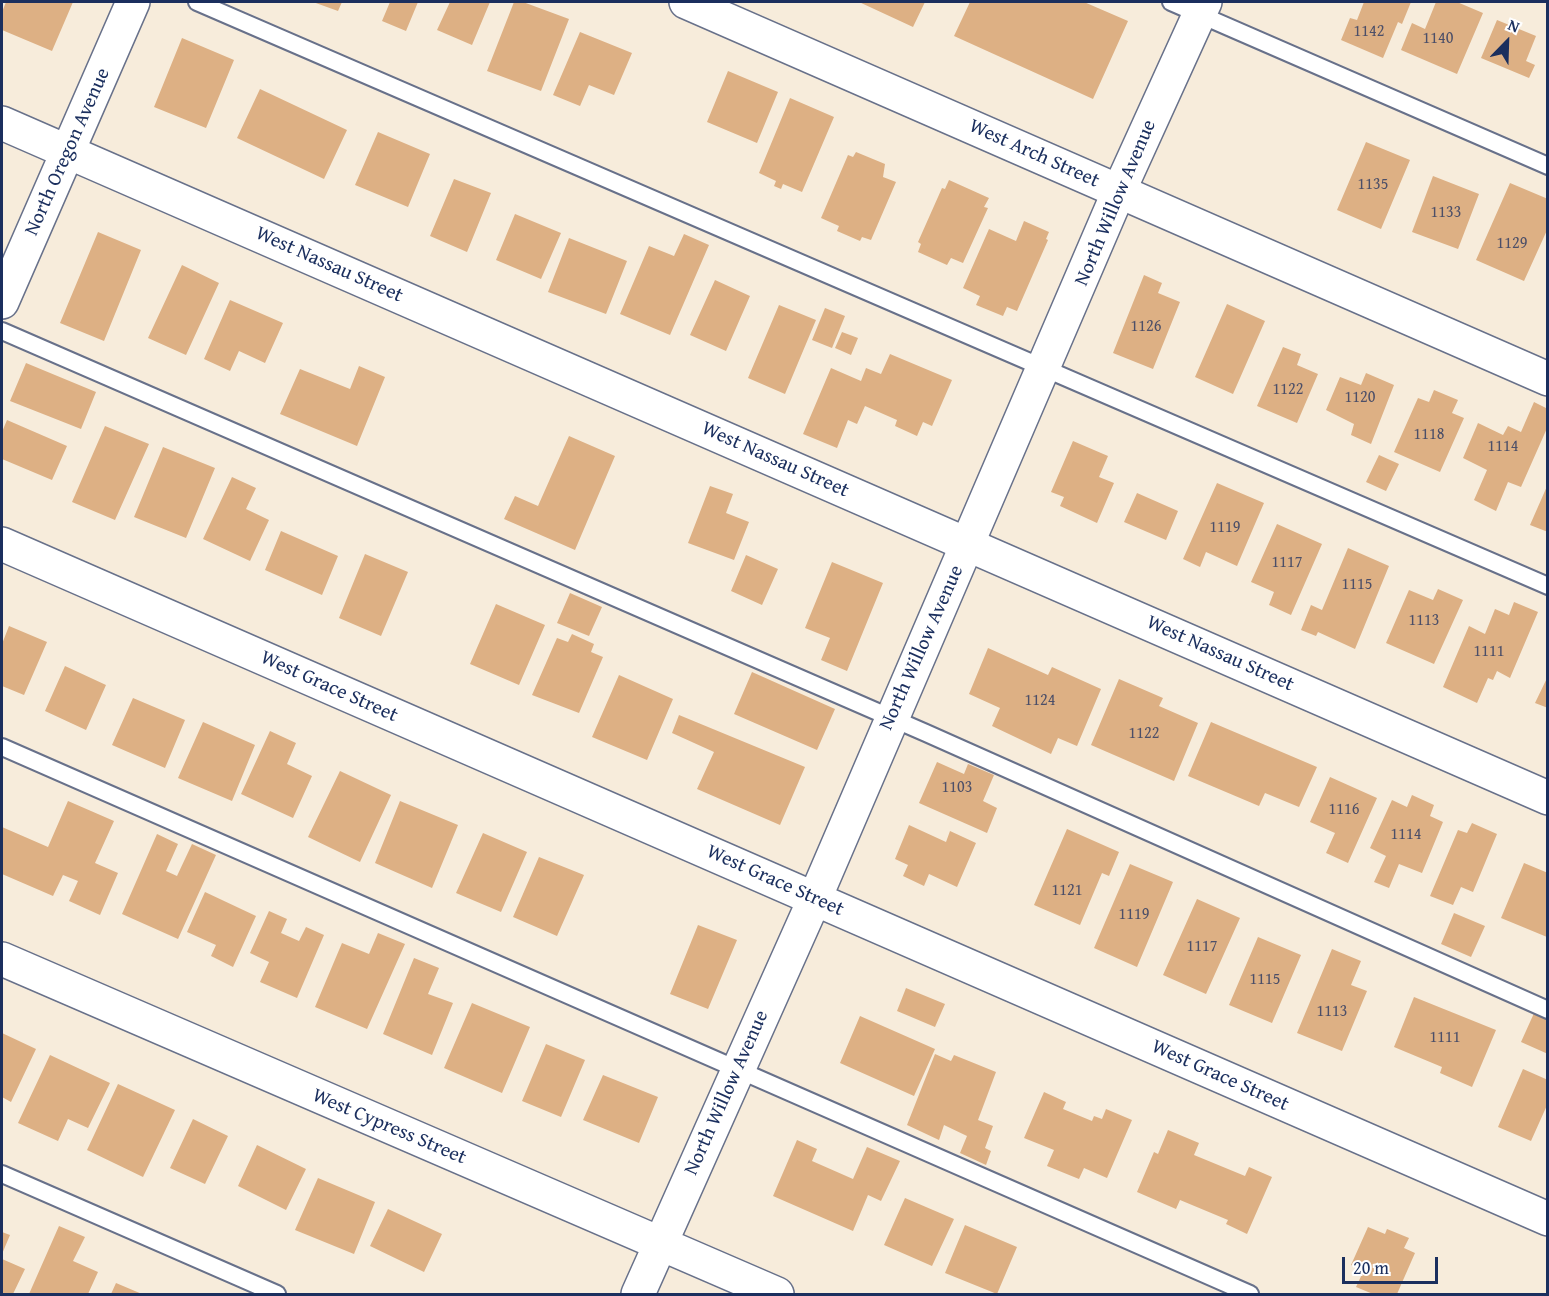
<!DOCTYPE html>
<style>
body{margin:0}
#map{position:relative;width:1549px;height:1296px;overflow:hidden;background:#f7ecdb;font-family:"Gentium Book Plus",serif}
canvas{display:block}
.frame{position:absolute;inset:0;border:3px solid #1b2f5e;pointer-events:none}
.north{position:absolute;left:1477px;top:12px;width:60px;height:60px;-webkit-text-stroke:4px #fff;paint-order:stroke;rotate:23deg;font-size:16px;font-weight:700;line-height:24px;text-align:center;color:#1b2f5e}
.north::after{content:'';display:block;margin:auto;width:21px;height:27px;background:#1b2f5e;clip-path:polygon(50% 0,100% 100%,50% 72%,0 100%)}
.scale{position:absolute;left:1342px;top:1257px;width:96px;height:27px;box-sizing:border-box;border:3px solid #1b2f5e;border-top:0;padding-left:8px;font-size:18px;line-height:21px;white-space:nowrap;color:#1b2f5e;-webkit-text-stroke:4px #fff;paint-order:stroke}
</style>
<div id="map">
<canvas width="1549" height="1296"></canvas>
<div class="frame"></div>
<div class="north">N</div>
<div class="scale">20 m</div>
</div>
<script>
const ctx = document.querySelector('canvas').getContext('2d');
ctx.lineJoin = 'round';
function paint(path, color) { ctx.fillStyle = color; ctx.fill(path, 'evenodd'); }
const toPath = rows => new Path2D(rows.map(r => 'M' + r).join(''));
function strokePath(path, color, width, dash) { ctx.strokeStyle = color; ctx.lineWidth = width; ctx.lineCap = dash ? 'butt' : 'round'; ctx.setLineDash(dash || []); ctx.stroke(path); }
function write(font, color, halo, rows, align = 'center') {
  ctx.font = font + ' "Gentium Book Plus",serif'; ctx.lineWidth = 4.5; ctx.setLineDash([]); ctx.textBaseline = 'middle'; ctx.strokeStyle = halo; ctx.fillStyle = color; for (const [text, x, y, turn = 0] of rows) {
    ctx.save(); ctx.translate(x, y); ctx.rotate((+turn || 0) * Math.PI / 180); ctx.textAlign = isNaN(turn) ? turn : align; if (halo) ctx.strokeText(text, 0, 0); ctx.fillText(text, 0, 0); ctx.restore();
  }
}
paint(toPath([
 [6,2,73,2,52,51,2,30,2,12],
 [313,2,342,2,338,11],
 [390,2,418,2,406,31,382,21],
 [450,2,490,2,472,45,437,30],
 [514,2,523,2,569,19,541,91,487,71],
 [859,2,925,2,913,27],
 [970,2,1084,2,1128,21,1093,99,954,36],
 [1364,2,1411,2,1402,24,1398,22,1383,58,1341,40,1350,18,1357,20],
 [1436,2,1457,2,1483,13,1457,74,1401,50,1412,23,1425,29],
 [1497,20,1536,36,1526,61,1535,65,1529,78,1481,58],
 [580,32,632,53,614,95,589,85,580,106,553,95],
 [182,38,234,60,206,128,154,107],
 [728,71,778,92,757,143,707,122],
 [260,89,347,130,324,179,237,138],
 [790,98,834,117,802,192,783,184,781,189,774,186,776,181,759,173],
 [378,132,430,154,408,207,355,185],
 [1366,142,1410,160,1381,229,1337,210],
 [856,152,885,164,883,177,896,182,871,240,862,237,860,241,837,231,839,226,821,218,848,155,853,157],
 [1433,176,1479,194,1458,249,1412,232],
 [454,179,491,193,467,252,430,236],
 [949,180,989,198,984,207,988,208,963,263,951,258,947,265,918,252,921,244,918,242,942,188,945,189],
 [1510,183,1548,199,1548,228,1524,281,1476,260],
 [515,214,561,233,541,279,496,260],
 [1024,221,1049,232,1046,239,1048,240,1017,311,1007,307,1003,316,976,305,980,296,963,288,989,229,1016,241],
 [98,232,141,250,104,341,60,323],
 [684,234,709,245,670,335,620,314,649,246,674,256],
 [569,238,627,261,606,314,548,292],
 [182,265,219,283,186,355,148,338],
 [1144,275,1162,283,1158,293,1180,302,1153,369,1113,353],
 [715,280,750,296,726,351,690,335],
 [230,300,283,323,265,363,239,351,230,371,204,359],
 [1227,304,1265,321,1233,394,1195,377],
 [779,305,816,320,785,394,748,378],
 [825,308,845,316,832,348,812,340],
 [842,332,858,338,851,355,835,348],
 [1283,347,1301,354,1297,365,1318,374,1297,423,1257,406],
 [890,354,952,380,932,426,923,422,917,436,895,426,897,420,865,406,857,424,848,420,837,448,803,434,831,368,861,381,866,368,881,374],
 [26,363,96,392,81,429,10,401],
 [359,366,385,377,357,446,280,414,300,369,350,389],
 [1366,373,1394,385,1371,444,1351,435,1354,424,1326,410,1340,377,1361,385],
 [1434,390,1458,400,1452,413,1464,418,1440,472,1394,452,1418,398,1429,402],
 [1534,402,1548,409,1548,426,1521,487,1508,482,1496,511,1474,500,1487,470,1463,458,1478,423,1503,435,1508,426,1521,432],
 [7,420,67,446,52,480,2,459,2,432],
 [105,426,149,444,115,520,72,502],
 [569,436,615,456,575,550,504,519,515,496,538,506],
 [1073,441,1108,456,1099,477,1114,483,1097,523,1060,506,1064,497,1051,492],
 [163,447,215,468,186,538,134,517],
 [1379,455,1399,464,1386,491,1366,482],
 [232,477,256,488,246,509,269,520,250,561,203,539],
 [1217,483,1264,503,1237,566,1206,552,1200,567,1183,559],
 [1548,484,1548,532,1530,525],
 [710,486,733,494,726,513,749,522,734,560,688,543],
 [1137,493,1178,511,1166,540,1124,522],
 [1277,524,1322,544,1291,615,1269,605,1274,592,1251,582],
 [281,531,338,556,322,595,265,570],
 [1348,548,1389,566,1355,649,1318,632,1316,636,1301,630,1311,605,1322,610],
 [365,554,408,572,381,636,339,618],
 [746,555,778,569,762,605,731,591],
 [832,562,883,583,847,671,821,660,830,638,805,628],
 [1438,589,1463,600,1434,664,1386,643,1409,590,1433,600],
 [570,593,602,607,589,636,557,623],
 [1514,602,1538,612,1510,678,1497,671,1493,680,1488,678,1477,703,1443,687,1469,626,1485,634,1495,609,1509,615],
 [496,604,545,625,519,685,470,664],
 [9,626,47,642,24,695,2,686,2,644],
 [572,634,594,644,591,652,603,657,579,713,532,695,557,638,568,642],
 [988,648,1048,675,1052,667,1101,689,1077,746,1058,738,1051,754,992,726,1000,708,969,694],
 [65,666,106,685,86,730,45,711],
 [752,672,835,709,817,750,734,714],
 [619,675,673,699,647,760,592,737],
 [1548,676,1548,708,1535,703],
 [1119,679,1163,698,1159,706,1198,723,1174,781,1091,745],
 [133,698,185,720,165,768,112,745],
 [679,715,805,767,780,825,697,789,714,752,672,733],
 [203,722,255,745,232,801,178,778],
 [1211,722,1317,767,1299,807,1265,793,1259,806,1188,776],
 [270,731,296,743,287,764,312,776,293,818,241,794],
 [937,762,964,774,968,764,994,775,983,801,997,808,987,833,919,803],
 [340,771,391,795,360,862,308,837],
 [1330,777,1377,798,1348,863,1326,853,1335,833,1310,822],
 [1412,795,1434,805,1430,816,1443,822,1422,873,1399,864,1389,888,1374,882,1386,856,1370,848,1392,800,1407,807],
 [68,801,114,821,95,863,118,873,100,915,69,901,78,881,63,875,53,896,2,874,2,827,48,847],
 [400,801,458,825,432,888,375,863],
 [1472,823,1497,834,1473,892,1461,887,1453,905,1430,896,1458,830,1467,833],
 [909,825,946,842,950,831,976,843,957,887,929,874,924,886,903,876,908,865,895,859],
 [1067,829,1119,852,1109,876,1102,873,1080,925,1034,905],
 [483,833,527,852,501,912,456,893],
 [157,834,178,844,166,871,177,876,192,844,216,855,178,939,122,914],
 [539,857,584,875,557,936,513,917],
 [1524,863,1548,873,1547,937,1501,918],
 [1130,864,1173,882,1137,967,1094,948],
 [205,892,256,916,233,967,211,956,216,945,187,932],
 [1197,899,1240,918,1206,994,1163,975],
 [269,911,287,919,281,933,299,941,306,927,324,935,297,998,260,982,269,962,250,953],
 [1454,913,1485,926,1471,957,1441,944],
 [698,925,737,940,708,1009,670,994],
 [378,933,405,944,367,1029,315,1007,342,943,369,954],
 [1258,937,1301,955,1272,1023,1229,1005],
 [1332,949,1361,961,1351,985,1367,991,1342,1051,1297,1033],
 [414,958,439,968,428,994,453,1003,432,1055,383,1034],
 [906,988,945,1004,935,1027,897,1011],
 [1414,997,1496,1030,1472,1087,1440,1073,1442,1067,1394,1047],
 [472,1003,530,1027,502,1093,444,1068],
 [1535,1011,1548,1016,1548,1054,1521,1042],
 [860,1016,935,1049,914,1096,840,1063],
 [2,1033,36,1049,11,1102,2,1097],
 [546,1044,585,1060,561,1117,522,1101],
 [935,1054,951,1061,954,1055,996,1072,978,1120,993,1126,985,1148,991,1151,986,1165,960,1153,967,1136,944,1125,939,1140,907,1125],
 [50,1055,110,1083,88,1128,68,1119,58,1141,18,1123],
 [1523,1069,1548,1080,1548,1103,1531,1141,1498,1127],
 [603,1075,658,1097,639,1143,583,1120],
 [118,1084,175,1110,143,1177,87,1150],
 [1044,1092,1066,1102,1063,1109,1092,1121,1094,1116,1102,1119,1106,1109,1132,1120,1107,1178,1084,1168,1079,1179,1047,1166,1054,1150,1024,1138],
 [193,1119,228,1136,205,1184,170,1168],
 [1168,1130,1199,1143,1194,1155,1245,1176,1249,1167,1272,1177,1247,1234,1226,1224,1228,1220,1180,1200,1176,1209,1137,1192,1154,1152,1158,1154],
 [797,1140,817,1149,812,1161,853,1179,867,1147,900,1161,881,1201,868,1195,853,1231,773,1196],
 [257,1145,306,1169,286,1210,238,1186],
 [318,1178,375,1202,354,1254,295,1230],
 [905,1198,954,1219,932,1266,884,1245],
 [388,1209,442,1234,424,1272,370,1246],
 [965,1225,1017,1247,997,1294,945,1273],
 [59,1226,85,1237,73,1261,98,1272,88,1294,29,1294],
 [1368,1227,1385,1234,1387,1229,1409,1238,1404,1248,1415,1253,1397,1294,1373,1294,1356,1287,1364,1270,1351,1265],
 [2,1232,10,1235,2,1254],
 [2,1259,25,1269,13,1294,2,1294],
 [116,1283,142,1294,111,1294]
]), '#ddb084');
const lane = toPath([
 [197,2,1548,586],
 [1171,2,1548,166],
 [2,331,926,733,1548,1010],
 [2,747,1250,1294],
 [2,1174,277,1294]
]);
const street = toPath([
 [686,2,1548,379],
 [2,123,1548,798],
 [2,302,133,2],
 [2,544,1548,1219]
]);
const secondary = toPath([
 [2,959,777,1294],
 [638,1294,815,898,1119,191,1205,2]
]);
strokePath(lane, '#68718a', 20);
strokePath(street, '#68718a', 36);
strokePath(secondary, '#68718a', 36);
strokePath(lane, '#fff', 16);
strokePath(street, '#fff', 33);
strokePath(secondary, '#fff', 33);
write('16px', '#4c4f68', null, [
 ["1142",1369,32],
 ["1140",1438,39],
 ["1135",1373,185],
 ["1133",1446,213],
 ["1129",1512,244],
 ["1126",1146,327],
 ["1122",1288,390],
 ["1120",1360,398],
 ["1118",1429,435],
 ["1114",1503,447],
 ["1119",1225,528],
 ["1117",1287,563],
 ["1115",1357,585],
 ["1113",1424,621],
 ["1111",1489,652],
 ["1124",1040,701],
 ["1122",1144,734],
 ["1103",957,788],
 ["1116",1344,810],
 ["1114",1406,835],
 ["1121",1067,891],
 ["1119",1134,915],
 ["1117",1202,947],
 ["1115",1265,980],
 ["1113",1332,1012],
 ["1111",1445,1038]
]);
write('20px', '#1b2f5e', '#fff', [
 ["North Oregon Avenue",68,152,-66],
 ["West Arch Street",1034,154,24],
 ["North Willow Avenue",1116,203,-67],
 ["West Nassau Street",329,265,24],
 ["West Nassau Street",775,460,24],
 ["North Willow Avenue",922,648,-66],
 ["West Nassau Street",1220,654,24],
 ["West Grace Street",329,687,24],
 ["West Grace Street",775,881,24],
 ["West Grace Street",1220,1076,24],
 ["North Willow Avenue",727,1093,-66],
 ["West Cypress Street",389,1127,23]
]);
</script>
